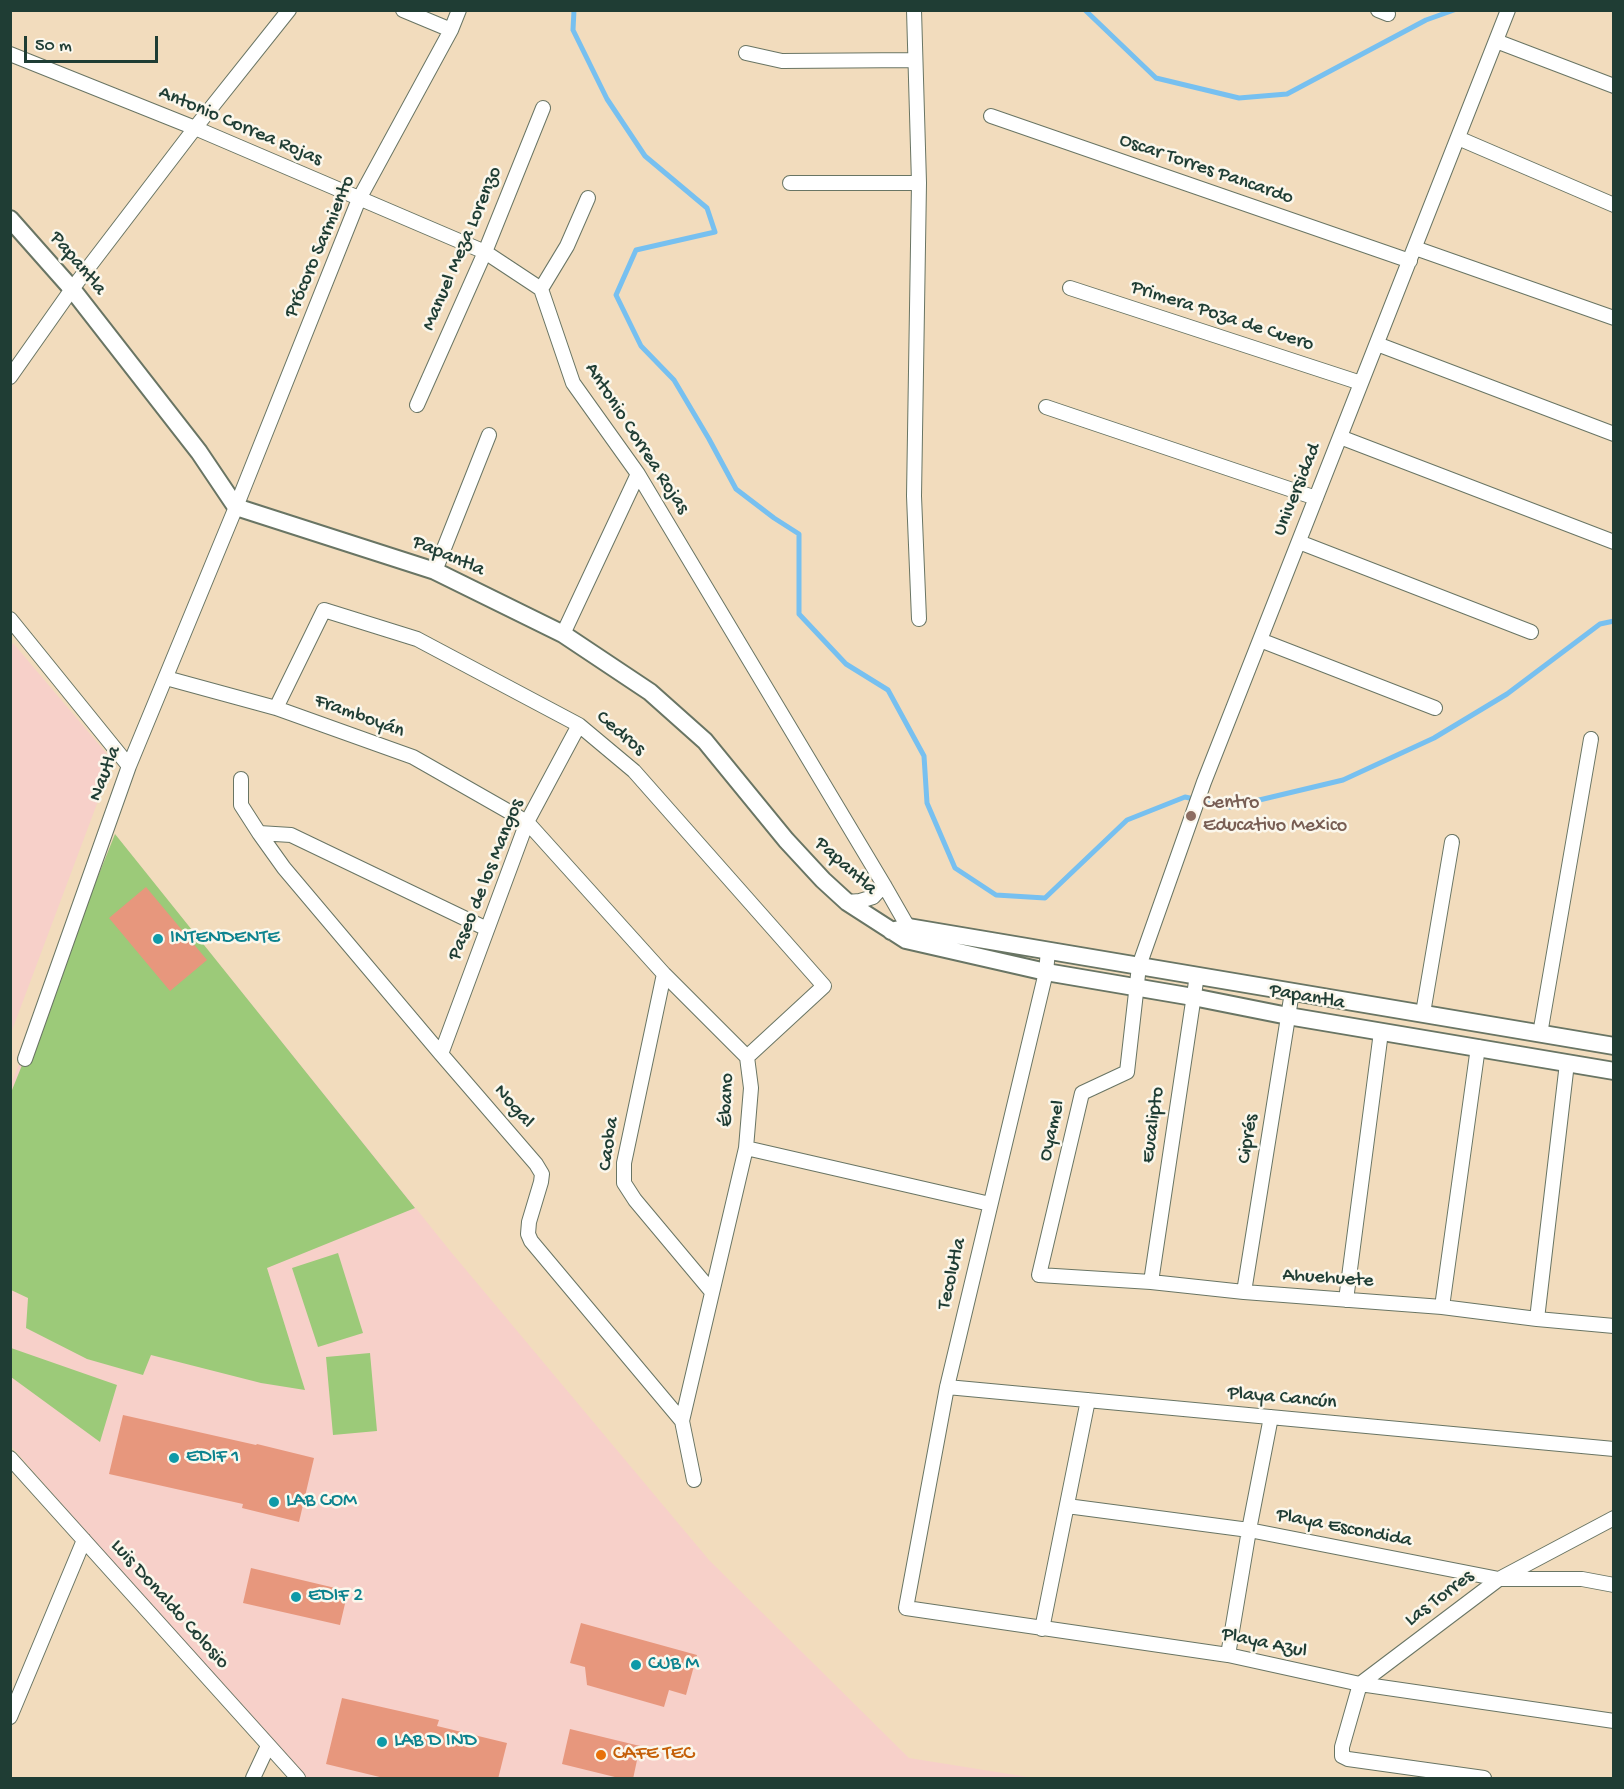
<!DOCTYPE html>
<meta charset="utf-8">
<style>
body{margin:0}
#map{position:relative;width:1624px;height:1789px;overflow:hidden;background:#f2dcbd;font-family:"Gochi Hand",sans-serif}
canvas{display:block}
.frame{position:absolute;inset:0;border:12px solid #1f3d34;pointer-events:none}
.scale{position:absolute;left:24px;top:36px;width:134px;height:27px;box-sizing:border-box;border:3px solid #1f3d34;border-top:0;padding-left:8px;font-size:18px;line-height:21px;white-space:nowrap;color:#1f3d34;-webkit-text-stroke:4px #fbf7ec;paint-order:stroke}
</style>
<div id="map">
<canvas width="1624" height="1789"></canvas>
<div class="frame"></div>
<div class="scale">50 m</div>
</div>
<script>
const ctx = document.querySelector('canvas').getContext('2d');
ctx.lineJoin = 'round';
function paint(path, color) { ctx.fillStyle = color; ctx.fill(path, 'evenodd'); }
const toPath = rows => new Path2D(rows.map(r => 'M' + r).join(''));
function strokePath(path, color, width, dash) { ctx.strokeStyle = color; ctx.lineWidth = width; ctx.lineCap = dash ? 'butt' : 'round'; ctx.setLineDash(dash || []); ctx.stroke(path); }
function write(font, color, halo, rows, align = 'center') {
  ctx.font = font + ' "Gochi Hand",sans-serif'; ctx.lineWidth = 5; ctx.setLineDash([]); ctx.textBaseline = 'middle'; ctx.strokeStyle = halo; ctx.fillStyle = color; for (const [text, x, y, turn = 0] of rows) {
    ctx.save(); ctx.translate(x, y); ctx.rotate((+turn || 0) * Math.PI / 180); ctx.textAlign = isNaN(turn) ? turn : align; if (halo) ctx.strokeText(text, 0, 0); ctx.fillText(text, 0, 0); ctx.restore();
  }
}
paint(toPath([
 [13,643,113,761,11,1033,10,650],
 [115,834,451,1252,709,1560,909,1758,1034,1778,307,1778,267,1739,11,1446,10,1086]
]), '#f7d0c9');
paint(toPath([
 [115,834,415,1208,267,1268,305,1390,261,1383,151,1355,143,1375,87,1359,26,1328,28,1298,11,1290,10,1095],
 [338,1253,363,1333,318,1347,292,1268],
 [11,1348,117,1385,100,1442,11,1377],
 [370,1353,377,1431,333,1435,326,1357]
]), '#9cca79');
strokePath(toPath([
 [574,10,573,30,607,99,645,156,707,208,715,232,636,250,616,295,641,346,674,380,709,439,736,489,774,518,799,534,799,614,846,664,888,690,924,756,927,803,955,868,996,895,1045,898,1127,820,1185,797,1230,807,1343,780,1434,738,1507,694,1600,624,1614,621],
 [1085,10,1156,78,1239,98,1287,94,1426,20,1454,10]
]), '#77c0f0', 5);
paint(toPath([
 [146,887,207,960,170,991,109,918],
 [123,1415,256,1445,257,1444,314,1458,299,1522,242,1508,243,1504,109,1474],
 [251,1568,348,1591,340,1625,243,1603],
 [581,1623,697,1655,686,1695,669,1690,664,1707,587,1685,585,1667,570,1663],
 [342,1698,439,1720,437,1726,507,1743,498,1779,388,1779,326,1764],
 [570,1729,640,1746,633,1779,623,1779,562,1764]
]), '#e7977d');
const minor = toPath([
 [403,10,451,30],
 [914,10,919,183,914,496,919,619],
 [1378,10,1388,14],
 [1508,10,1204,782,1139,966,1127,1072,1082,1093,1039,1275,1151,1282,1244,1292,1442,1307,1537,1319,1614,1326],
 [1496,41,1614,86],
 [746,53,782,61,915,60],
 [10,54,195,128,485,252,541,289,573,383,638,474,884,885,908,927,906,937],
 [991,116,1410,261],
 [1458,138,1614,205],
 [790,183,919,183],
 [1415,248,1614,318],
 [1070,288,1361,383],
 [541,289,567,246,588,198],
 [1377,344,1614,434],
 [10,377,72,289,195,128,289,10],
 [417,405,485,252,543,108],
 [1046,407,1316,498],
 [1340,437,1614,542],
 [1299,542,1531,632],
 [435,571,489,435],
 [10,619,129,766],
 [563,634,638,474],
 [1260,640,1435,708],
 [166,678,276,708,413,757,527,822,664,974,747,1057,751,1088,746,1148,682,1421],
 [276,708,324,610,417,639,579,725,634,771,824,986,747,1057],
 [241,779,241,805,259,833,284,868,441,1054,536,1164,542,1174,541,1182,529,1222,528,1234,531,1241,682,1421,694,1480],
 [259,833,291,835,487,929],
 [847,902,860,901,873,897,884,885],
 [1048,951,1046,972,947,1387,906,1608,1228,1655,1360,1684,1614,1721],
 [664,974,624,1163,624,1183,635,1200,712,1292],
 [1423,1013,1452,842],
 [1540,1034,1591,739],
 [441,1054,527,822,579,725],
 [25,1059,129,766,236,507,359,199,451,30,459,10],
 [746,1148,990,1204],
 [1151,1282,1197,975],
 [1244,1292,1292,992],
 [1346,1300,1381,1032],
 [1442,1307,1478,1047],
 [1537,1319,1567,1063],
 [947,1387,1614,1449],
 [10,1458,298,1778],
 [1067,1506,1249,1530,1499,1579,1582,1579,1614,1585],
 [1042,1629,1088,1400],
 [1228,1655,1249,1530,1271,1417],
 [10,1717,84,1540],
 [253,1778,268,1746],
 [1484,1778,1348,1759,1342,1756,1342,1747,1360,1684,1499,1579,1614,1518]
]);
const tertiary = toPath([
 [10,219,72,289,199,452,236,507,435,571,563,634,650,692,705,741,786,840,823,880,847,902,906,940,1046,972,1193,997,1288,1016,1614,1071],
 [891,931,908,927,1614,1046]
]);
strokePath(minor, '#697564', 16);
strokePath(tertiary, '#697564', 20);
strokePath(minor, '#fff', 14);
strokePath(tertiary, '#fff', 16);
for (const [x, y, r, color] of [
 [1191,816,6,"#8d6e63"],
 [158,939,6,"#0f9aa8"],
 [174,1458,6,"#0f9aa8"],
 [274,1502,6,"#0f9aa8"],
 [296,1597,6,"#0f9aa8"],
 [636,1665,6,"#0f9aa8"],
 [382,1742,6,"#0f9aa8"],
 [601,1755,6,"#e8710a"]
]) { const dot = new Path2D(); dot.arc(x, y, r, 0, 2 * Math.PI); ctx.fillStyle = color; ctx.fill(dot); strokePath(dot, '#fbf7ec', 2); }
write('20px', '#1f3d34', '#fbf7ec', [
 ["Antonio Correa Rojas",240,127,23],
 ["Oscar Torres Pancardo",1206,170,19],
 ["Prócoro Sarmiento",321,247,-67],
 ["Manuel Meza Lorenzo",463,249,-67],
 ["Papantla",77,264,50],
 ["Primera Poza de Cuero",1222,317,18],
 ["Antonio Correa Rojas",636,439,57],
 ["Universidad",1298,490,-68],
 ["Papantla",448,557,23],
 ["Framboyán",359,717,20],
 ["Cedros",620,734,40],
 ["Nautla",106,774,-69],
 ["Papantla",845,867,42],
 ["Paseo de los Mangos",487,880,-68],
 ["Papantla",1307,998,10],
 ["Ébano",728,1100,-89],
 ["Nogal",513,1107,49],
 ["Eucalipto",1154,1125,-82],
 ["Oyamel",1053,1131,-77],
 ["Ciprés",1249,1139,-81],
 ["Caoba",610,1144,-82],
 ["Tecolutla",953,1274,-77],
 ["Ahuehuete",1328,1279,4],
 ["Playa Cancún",1282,1399,5],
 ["Playa Escondida",1344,1529,11],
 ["Las Torres",1440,1599,-37],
 ["Luis Donaldo Colosio",169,1605,48],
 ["Playa Azul",1264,1644,12]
]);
write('20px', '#785e54', '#fbf7ec', [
 ["Centro",1203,804],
 ["Educativo Mexico",1203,827]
], 'left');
write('20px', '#0d838f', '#fbf7ec', [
 ["INTENDENTE",170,939],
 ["EDIF 1",186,1458],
 ["LAB COM",286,1502],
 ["EDIF 2",308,1597],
 ["CUB M",648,1665],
 ["LAB D IND",394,1742]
], 'left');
write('20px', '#c56008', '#fbf7ec', [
 ["CAFE TEC",613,1755]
], 'left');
</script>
